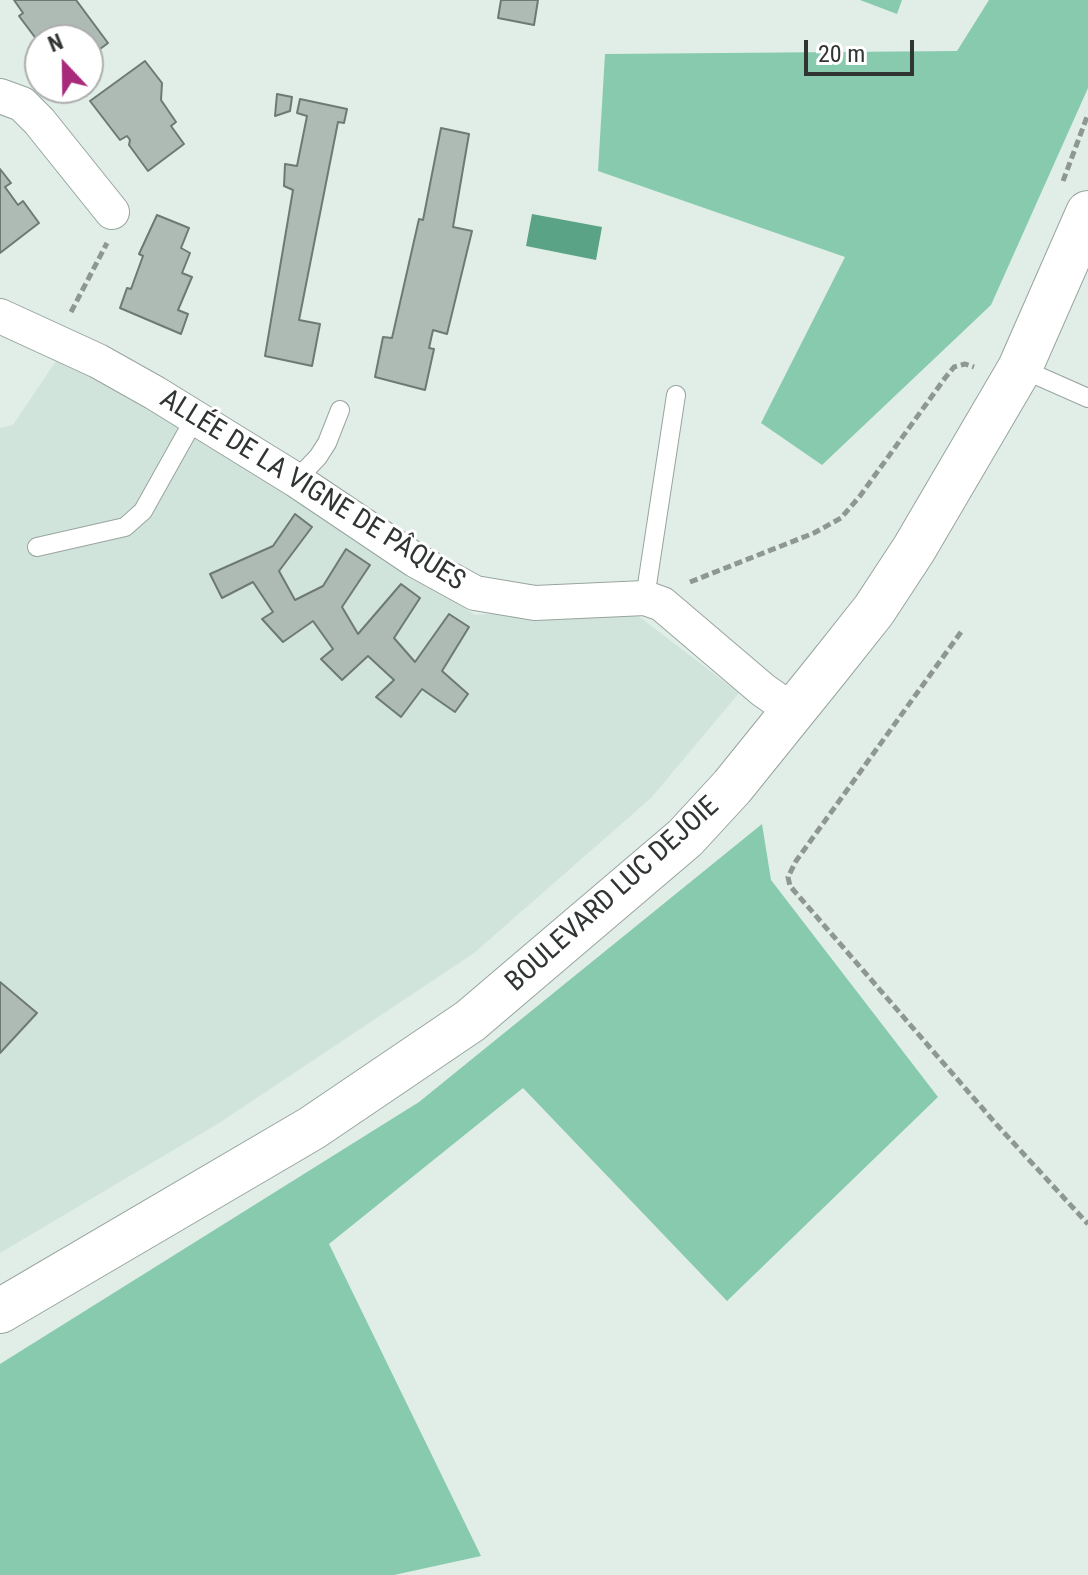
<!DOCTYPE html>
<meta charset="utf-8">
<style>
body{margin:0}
#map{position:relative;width:1088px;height:1575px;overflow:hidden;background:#e1eee8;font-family:"Roboto Condensed",sans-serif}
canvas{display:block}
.north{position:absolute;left:24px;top:24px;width:80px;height:80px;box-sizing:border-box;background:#fff;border:2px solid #acaead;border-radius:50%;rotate:338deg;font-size:22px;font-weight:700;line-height:32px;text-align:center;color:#303533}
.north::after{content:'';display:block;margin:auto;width:28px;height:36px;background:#a82a7a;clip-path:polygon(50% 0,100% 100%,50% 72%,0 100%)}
.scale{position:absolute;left:804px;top:40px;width:110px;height:36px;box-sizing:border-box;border:4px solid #303533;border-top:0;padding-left:10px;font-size:24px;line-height:28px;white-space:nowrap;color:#303533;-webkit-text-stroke:6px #fff;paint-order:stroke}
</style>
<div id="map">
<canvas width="1088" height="1575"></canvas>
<div class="north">N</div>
<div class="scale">20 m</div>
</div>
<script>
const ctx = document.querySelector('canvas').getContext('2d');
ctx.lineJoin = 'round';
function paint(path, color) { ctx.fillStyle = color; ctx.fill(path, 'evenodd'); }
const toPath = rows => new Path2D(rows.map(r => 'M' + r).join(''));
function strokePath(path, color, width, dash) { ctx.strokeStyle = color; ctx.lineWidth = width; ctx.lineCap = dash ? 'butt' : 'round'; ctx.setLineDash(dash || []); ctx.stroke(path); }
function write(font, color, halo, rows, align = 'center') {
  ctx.font = font + ' "Roboto Condensed",sans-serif'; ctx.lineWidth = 6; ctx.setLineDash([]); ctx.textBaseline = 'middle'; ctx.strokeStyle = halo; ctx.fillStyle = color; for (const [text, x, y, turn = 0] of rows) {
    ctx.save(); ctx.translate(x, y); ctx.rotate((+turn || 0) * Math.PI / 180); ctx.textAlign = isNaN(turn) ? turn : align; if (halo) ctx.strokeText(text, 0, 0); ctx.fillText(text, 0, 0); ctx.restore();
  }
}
paint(toPath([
 [58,358,169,416,475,615,500,613,637,615,739,693,651,798,474,953,219,1123,0,1253,0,428,13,425]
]), '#d0e4db');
paint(toPath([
 [860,0,902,0,897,14],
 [989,0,1088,0,1088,88,991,305,822,465,761,423,845,257,598,171,605,54,957,51],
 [762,824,771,880,938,1097,727,1301,523,1088,329,1244,481,1556,394,1575,0,1575,0,1364,419,1102]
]), '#87caae');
paint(toPath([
 [532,214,602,227,596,260,526,246]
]), '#5ba387');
const building = toPath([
 [14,0,76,0,108,43,88,58,88,40,40,40,40,44,19,16,23,13,14,0],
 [501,0,538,0,534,25,498,18,501,0],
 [145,61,162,83,161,100,176,122,171,126,184,144,148,171,129,145,130,140,127,136,120,140,90,101,145,61],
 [277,94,292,97,290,111,275,116,277,94],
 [300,99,347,109,344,123,338,122,299,320,320,324,312,366,265,356,293,190,284,186,285,164,297,166,307,116,297,113,300,99],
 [441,128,469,134,453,227,472,231,447,334,433,330,429,348,434,349,425,390,375,377,383,337,392,338,419,219,423,220,441,128],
 [0,169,11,183,5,187,18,205,23,201,39,223,0,253,0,169],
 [157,215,189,228,181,248,190,253,182,273,192,277,178,310,188,314,181,334,120,308,127,288,131,289,143,256,139,254,157,215],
 [295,514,312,527,279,571,295,600,323,586,346,549,370,565,342,607,358,634,401,584,420,598,394,638,415,662,449,614,469,627,442,671,468,694,455,712,422,689,401,717,376,697,394,680,368,656,342,680,321,659,333,649,313,621,283,642,262,619,273,612,253,582,222,598,210,574,273,546,295,514],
 [0,982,37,1013,0,1053,0,982]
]);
paint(building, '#aebbb5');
strokePath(building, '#6e7974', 2);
const service = toPath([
 [1020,368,1088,398],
 [296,480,318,457,327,443,340,410],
 [37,547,125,527,143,511,195,418],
 [645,598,676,395]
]);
const minor = toPath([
 [0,96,22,104,39,121,112,212],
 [0,316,98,361,155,393,296,480,415,560,475,593,535,603,645,598,662,604,763,690,793,711]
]);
const secondary = toPath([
 [0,1311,312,1128,470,1021,685,838,732,787,828,668,874,610,914,549,1020,368,1088,213]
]);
strokePath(service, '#98a49f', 20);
strokePath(minor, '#98a49f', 36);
strokePath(secondary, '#98a49f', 46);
strokePath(toPath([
 [1063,181,1088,114],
 [71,312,107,243],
 [690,582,814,533,841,518,860,496,945,378,954,367,965,364,974,367],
 [961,632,796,861,788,877,790,886,997,1125,1088,1224]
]), '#8e9793', 5, [8, 4]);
strokePath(service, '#fff', 18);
strokePath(minor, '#fff', 34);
strokePath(secondary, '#fff', 44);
write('28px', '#303533', '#fff', [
 ["ALLÉE DE LA VIGNE DE PÂQUES",312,491,32],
 ["BOULEVARD LUC DEJOIE",613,895,-42]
]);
</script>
